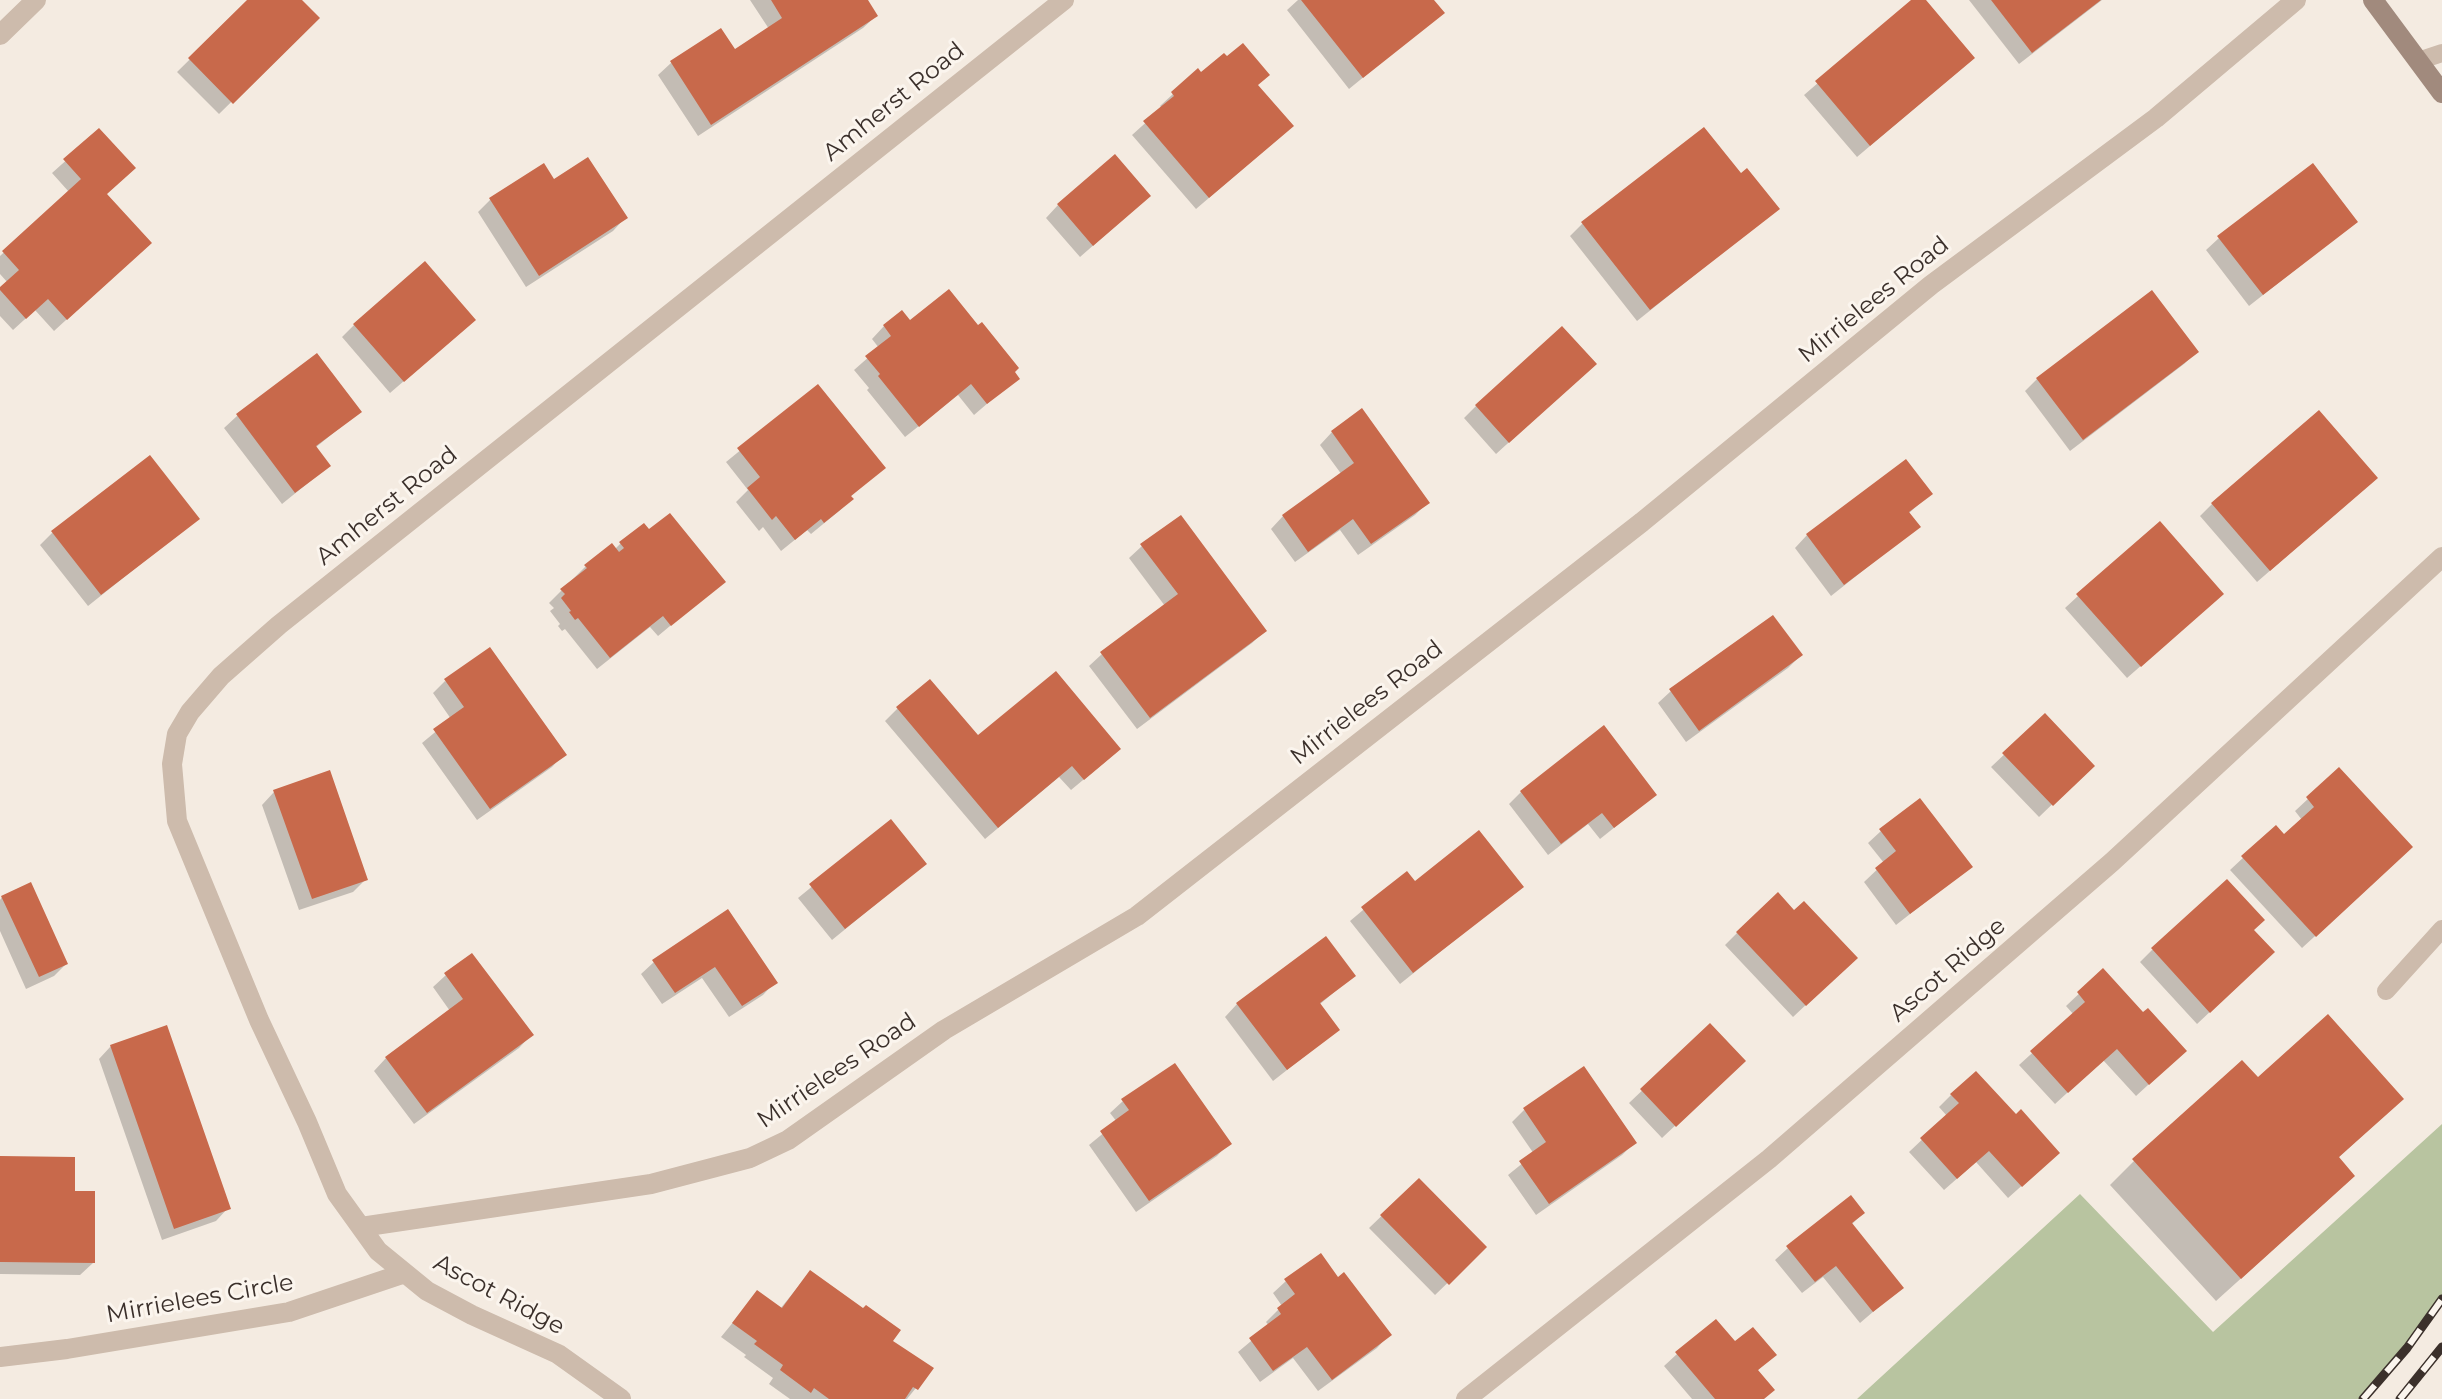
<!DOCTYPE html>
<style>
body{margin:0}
canvas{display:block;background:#f4ebe1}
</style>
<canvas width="2442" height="1399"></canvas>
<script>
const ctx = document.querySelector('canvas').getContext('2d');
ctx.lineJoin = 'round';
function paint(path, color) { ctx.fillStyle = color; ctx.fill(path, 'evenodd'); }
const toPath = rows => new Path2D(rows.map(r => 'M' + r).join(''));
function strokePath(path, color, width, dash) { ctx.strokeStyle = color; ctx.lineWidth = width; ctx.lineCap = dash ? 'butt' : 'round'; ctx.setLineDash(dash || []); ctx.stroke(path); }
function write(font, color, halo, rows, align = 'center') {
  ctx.font = font + ' Montserrat,sans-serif'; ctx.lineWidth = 6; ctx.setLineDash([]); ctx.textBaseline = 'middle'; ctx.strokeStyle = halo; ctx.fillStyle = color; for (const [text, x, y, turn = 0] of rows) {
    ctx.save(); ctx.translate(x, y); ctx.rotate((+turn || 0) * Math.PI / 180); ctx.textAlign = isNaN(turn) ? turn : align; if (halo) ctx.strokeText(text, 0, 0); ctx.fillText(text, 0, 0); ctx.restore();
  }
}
paint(toPath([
 [2442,1124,2442,1299,2407,1348,2363,1399,1857,1399,2080,1194,2213,1332]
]), '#b8c4a0');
paint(toPath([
 [250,0,299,0,317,18,219,114,177,72],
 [750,0,865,0,876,16,863,28,698,136,658,75,671,63,721,31,735,52,769,29],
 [1298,0,1432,0,1442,13,1349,89,1287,10],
 [1914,0,1923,0,1960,70,1857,157,1804,95],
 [1969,0,2102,0,2019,64],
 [1256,86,1279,138,1196,209,1132,135,1162,108,1160,106,1173,94],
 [99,131,105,195,137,255,54,331,35,310,13,330,0,316,0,290,8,283,0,274,0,256,69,192,52,173],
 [543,166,553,181,625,218,613,231,526,287,478,212,490,200],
 [1740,176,1777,209,1637,321,1570,236,1582,224],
 [1058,205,1136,208,1080,257,1046,218],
 [2356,222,2249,306,2206,250,2219,238],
 [910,323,1012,372,1017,378,974,415,958,395,905,437,867,390,869,388,854,370,879,348,872,339,884,326],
 [354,325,461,332,390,393,342,337],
 [2196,352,2184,364,2070,451,2025,391,2037,379],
 [317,355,359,412,315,448,329,466,282,504,224,428,237,416],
 [1581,377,1496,454,1464,418,1476,406],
 [818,387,883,468,850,497,851,499,839,511,811,534,807,530,781,551,763,527,759,531,736,502,748,490,726,462],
 [1332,432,1427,503,1415,515,1358,555,1340,530,1295,562,1271,529,1283,516,1342,475,1320,445],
 [2363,490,2257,582,2200,516,2212,504],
 [1930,494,1908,514,1918,527,1831,596,1795,548,1807,535],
 [197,519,88,606,40,545,52,533],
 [621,543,723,582,658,636,650,627,597,669,565,629,562,631,558,626,560,624,550,611,554,608,549,603,585,567,612,546,615,549],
 [1142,546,1265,630,1252,643,1137,729,1089,666,1102,654,1165,606,1129,558],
 [2078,596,2209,606,2127,678,2065,608],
 [1801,655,1788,668,1686,742,1658,703,1671,691],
 [445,681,564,754,552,767,477,820,422,743,451,719,433,693],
 [898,708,978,738,1106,761,1071,790,1059,777,985,839,885,721],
 [2045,716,2092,766,2039,817,1991,767],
 [2339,770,2398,860,2302,948,2230,870,2275,828,2284,837,2302,820,2295,811],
 [274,792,366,879,353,892,299,910,262,805],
 [1521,792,1655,795,1600,839,1588,824,1548,855,1509,804],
 [891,822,925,864,832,940,798,898],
 [1881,831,1970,867,1896,925,1864,882,1884,863,1868,843],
 [1407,873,1415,884,1521,887,1400,984,1350,921],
 [2,897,66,964,54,976,26,989,0,931,0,900],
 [728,912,775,982,763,995,729,1017,702,978,662,1004,641,974,654,962],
 [2252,930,2260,965,2197,1024,2140,962,2152,950],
 [1737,933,1842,971,1793,1017,1725,945],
 [2103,971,2172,1063,2136,1096,2103,1060,2055,1104,2019,1065,2074,1015,2066,1006],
 [446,975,531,1035,519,1048,414,1124,374,1071,386,1058,450,1011,433,987],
 [1353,976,1319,1005,1338,1030,1273,1081,1225,1017,1237,1004],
 [1710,1026,1731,1073,1662,1138,1629,1103],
 [111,1046,228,1208,216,1221,162,1240,99,1059],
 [2258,1080,2402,1099,2337,1159,2328,1200,2216,1301,2110,1185,2134,1161],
 [1951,1095,2045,1165,2008,1198,1976,1162,1944,1190,1909,1152,1947,1116,1939,1107],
 [1123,1101,1229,1143,1217,1156,1136,1212,1089,1145,1117,1122,1110,1113],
 [1524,1110,1635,1142,1622,1155,1536,1215,1508,1175,1534,1154,1512,1122],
 [0,1158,73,1193,93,1263,80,1275,0,1274],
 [1419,1180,1485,1247,1435,1295,1369,1228],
 [1863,1213,1851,1225,1901,1288,1860,1323,1823,1277,1802,1293,1775,1260,1788,1248],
 [810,1272,890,1341,932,1368,907,1399,790,1399,769,1384,773,1378,744,1357,746,1355,721,1337,757,1293,780,1309],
 [1338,1279,1389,1335,1377,1348,1318,1391,1293,1358,1260,1382,1238,1352,1269,1326,1266,1322,1282,1306,1273,1293,1286,1281],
 [1677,1354,1774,1355,1757,1371,1763,1399,1692,1399,1664,1366]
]), '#0003');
paint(toPath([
 [247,0,302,0,320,18,233,104,188,58],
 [771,0,868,0,878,16,711,125,670,61,721,28,735,49,782,18],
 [1301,0,1434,0,1445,13,1363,78],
 [1911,0,1926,0,1975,58,1870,146,1815,81],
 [1991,0,2101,0,2032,53],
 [1243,43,1270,75,1258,85,1294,126,1209,198,1143,121,1174,96,1171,92,1198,68,1201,72,1224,53,1227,56],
 [1704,127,1741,173,1747,168,1780,209,1650,310,1581,222],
 [99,128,136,168,107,194,152,243,67,320,48,299,26,319,0,290,0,287,19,270,2,251,81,179,63,159],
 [1115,154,1151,196,1093,246,1057,204],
 [588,157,628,218,539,276,489,198,544,163,554,179],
 [2313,163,2358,222,2263,295,2217,236],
 [425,261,476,320,404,382,353,324],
 [949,289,978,325,982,322,1019,368,1015,372,1020,379,987,404,971,384,919,427,878,376,880,374,865,356,891,336,883,325,902,310,910,320],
 [2152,290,2199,352,2083,440,2036,378],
 [1562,326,1597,364,1509,443,1475,405],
 [317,353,362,412,316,446,331,466,295,493,236,414],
 [818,384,886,468,851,496,854,499,824,523,821,519,795,540,776,516,772,520,747,488,760,477,737,448],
 [1362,408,1430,503,1371,544,1353,519,1308,552,1282,515,1354,463,1331,431],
 [2319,410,2378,478,2270,571,2211,503],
 [150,455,200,519,101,595,51,531],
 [1906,459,1933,494,1909,512,1921,527,1844,585,1806,534],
 [670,513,726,582,671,626,663,616,610,658,578,618,575,620,569,612,571,611,561,598,565,594,560,589,587,568,584,565,612,543,619,552,624,548,619,542,644,523,649,529],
 [1181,515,1267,631,1150,718,1100,652,1178,594,1140,544],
 [2160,521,2224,594,2141,667,2076,594],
 [1773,615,1803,655,1699,731,1669,689],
 [490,647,567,755,490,809,433,729,464,707,444,679],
 [1056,671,1121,749,1084,780,1072,766,998,828,896,707,930,679,978,735],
 [2045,713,2095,766,2053,806,2002,753],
 [1604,725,1657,795,1614,828,1602,813,1561,844,1520,791],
 [2339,767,2413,847,2316,937,2241,856,2276,825,2284,834,2314,807,2306,797],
 [330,770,368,880,312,899,273,790],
 [1920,798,1973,867,1910,914,1875,868,1896,851,1879,829],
 [891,819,927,864,845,929,809,884],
 [1479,830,1524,887,1413,973,1361,907,1407,871,1415,881],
 [2227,879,2265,920,2254,930,2275,952,2210,1013,2151,948],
 [31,882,68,964,39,977,1,896],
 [1778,892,1794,910,1804,901,1858,958,1806,1006,1736,932],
 [728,909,778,983,742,1006,715,967,675,993,652,960],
 [1326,936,1356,976,1320,1003,1340,1030,1287,1070,1236,1003],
 [472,953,534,1035,427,1113,385,1057,463,999,444,973],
 [2103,968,2143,1012,2148,1008,2187,1051,2149,1085,2117,1049,2068,1093,2030,1051,2085,1002,2077,992],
 [2328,1014,2404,1099,2339,1157,2355,1176,2241,1279,2132,1159,2242,1060,2258,1077],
 [1710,1023,1746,1061,1676,1127,1640,1089],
 [167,1025,231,1209,174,1229,110,1045],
 [1175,1063,1232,1144,1149,1201,1100,1131,1129,1110,1121,1099],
 [1584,1066,1637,1143,1549,1204,1519,1161,1546,1142,1523,1108],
 [1976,1071,2016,1114,2021,1109,2060,1153,2022,1187,1989,1151,1957,1179,1920,1138,1959,1103,1950,1094],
 [0,1156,75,1157,75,1191,95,1191,95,1263,0,1262],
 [1419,1178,1487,1247,1449,1285,1380,1215],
 [1851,1195,1865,1213,1852,1223,1904,1288,1873,1312,1836,1266,1815,1282,1786,1246],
 [1321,1253,1338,1277,1344,1272,1392,1335,1332,1380,1307,1347,1273,1371,1249,1338,1281,1314,1277,1308,1295,1294,1284,1279],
 [810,1270,863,1308,866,1305,901,1330,893,1341,934,1368,918,1390,913,1387,905,1399,829,1399,814,1388,811,1393,780,1370,783,1365,754,1344,757,1341,732,1323,757,1290,782,1308],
 [1716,1319,1735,1341,1753,1327,1777,1355,1758,1370,1775,1390,1764,1399,1715,1399,1675,1352]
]), '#c8694b');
strokePath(toPath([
 [2418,61,2442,53],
 [2386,991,2442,929]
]), '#cdbbac', 18);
strokePath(toPath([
 [0,35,36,0],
 [361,1227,651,1184,750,1158,788,1140,944,1030,1137,916,1642,522,1931,285,2156,118,2296,0],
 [0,1357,67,1349,289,1312,405,1273],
 [621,1399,558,1354,472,1315,427,1291,378,1251,337,1194,307,1122,259,1020,177,821,172,764,177,734,190,712,221,676,279,625,1064,0],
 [1466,1399,1769,1159,2112,862,2442,557]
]), '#cdbbac', 20);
strokePath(toPath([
 [2373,0,2442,93]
]), '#a18a7d', 20);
const rail = toPath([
 [2363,1399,2407,1348,2442,1299],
 [2400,1399,2442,1347]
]);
strokePath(rail, '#3b302b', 9);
strokePath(rail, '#fbf5ee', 6, [18]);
write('24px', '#3b302b', '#fbf5ee', [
 ["Amherst Road",894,102,-39],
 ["Mirrielees Road",1874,300,-39],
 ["Amherst Road",387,506,-39],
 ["Mirrielees Road",1367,703,-38],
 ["Ascot Ridge",1948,970,-41],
 ["Mirrielees Road",837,1071,-34],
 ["Ascot Ridge",499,1295,28],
 ["Mirrielees Circle",200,1299,-10]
]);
</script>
